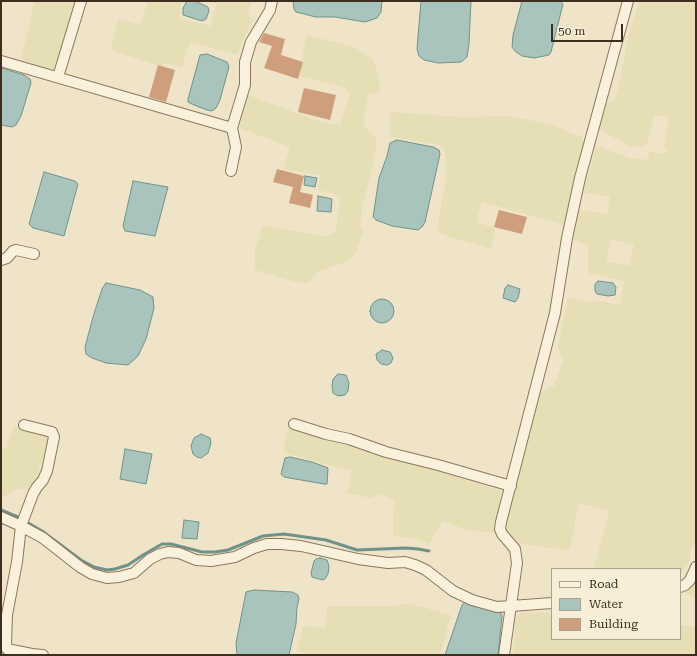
<!DOCTYPE html>
<style>
body{margin:0}
#map{position:relative;width:697px;height:656px;overflow:hidden;background:#f0e4c8;font-family:"Roboto Serif",serif}
canvas{display:block}
.frame{position:absolute;inset:0;border:2px solid #3d2e20;pointer-events:none}
.legend{position:absolute;left:551px;top:568px;width:130px;height:72px;box-sizing:border-box;background:#f7eed8;border:1px solid #ada18e;margin:0;padding:5px 7px;list-style:none;font-size:12px;color:#3d2e20}
.legend li{display:flex;align-items:center;gap:8px;height:20px}
.legend b{width:20px;border:1px solid #ada18e}
.scale{position:absolute;left:551px;top:24px;width:72px;height:18px;box-sizing:border-box;border:2px solid #3d2e20;border-top:0;padding-left:5px;font-size:12px;line-height:14px;white-space:nowrap;color:#3d2e20;-webkit-text-stroke:3px #f7eed8;paint-order:stroke}
</style>
<div id="map">
<canvas width="697" height="656"></canvas>
<div class="frame"></div>
<ul class="legend">
<li><b style="height:5px;background:#faf1dc"></b>Road</li>
<li><b style="height:11px;background:#a9c4bc"></b>Water</li>
<li><b style="height:11px;background:#cf9f7d"></b>Building</li>
</ul>
<div class="scale">50 m</div>
</div>
<script>
const ctx = document.querySelector('canvas').getContext('2d');
ctx.lineJoin = 'round';
function paint(path, color) { ctx.fillStyle = color; ctx.fill(path, 'evenodd'); }
const toPath = rows => new Path2D(rows.map(r => 'M' + r).join(''));
function strokePath(path, color, width, dash) { ctx.strokeStyle = color; ctx.lineWidth = width; ctx.lineCap = dash ? 'butt' : 'round'; ctx.setLineDash(dash || []); ctx.stroke(path); }
paint(toPath([
 [35,1,78,1,57,71,21,60],
 [148,1,181,1,179,19,211,26,216,4,205,1,252,1,248,15,253,20,246,33,237,55,190,42,182,67,166,63,160,66,111,50,118,19,140,25],
 [639,1,696,1,696,542,691,550,689,563,680,574,680,569,594,569,609,511,579,503,570,547,565,550,518,543,509,535,505,528,523,454,541,392,554,386,563,361,558,346,568,298,592,303,594,300,620,305,624,281,588,273,588,246,573,239,579,210,607,214,610,197,582,192,592,164,596,146,630,158,644,160,648,158,650,151,660,154,667,152,664,146,669,121,668,117,654,115,647,144,642,146,631,147,599,129,606,102,614,102,619,86,629,34],
 [611,239,634,245,629,266,606,261],
 [306,35,352,46,373,59,379,77,380,93,369,93,363,118,364,127,375,136,377,142,371,174,363,202,360,224,363,232,355,255,345,262,319,271,308,283,299,283,255,270,255,250,263,225,321,236,332,235,336,229,340,199,334,194,319,190,320,175,283,169,290,147,239,128,248,95,321,122,340,125,350,93,344,88,300,76],
 [390,112,464,117,507,116,551,124,581,137,585,144,575,175,564,225,482,202,476,222,495,228,491,249,438,233,439,217,445,186,446,157,443,146,389,136],
 [289,425,502,491,494,533,466,530,443,521,429,544,415,539,393,536,394,500,378,494,371,498,347,493,352,471,284,453,285,437],
 [14,426,37,430,49,433,48,442,37,476,28,489,16,489,6,496,1,497,1,448,6,449],
 [696,577,696,600,685,592],
 [407,603,451,615,440,655,311,655,297,651,303,626,326,628,327,606,392,606],
 [529,612,552,613,552,639,680,639,680,625,696,627,696,655,513,655,516,618,520,613]
]), '#e6deb5');
const water = toPath([
 [187,1,195,1,208,7,209,11,206,19,202,21,183,15,183,8,187,1],
 [293,1,382,1,381,12,377,18,365,22,335,17,316,17,296,12,294,9,293,1],
 [421,1,471,1,469,44,467,57,461,62,438,63,424,60,419,56,417,49,421,1],
 [522,1,560,1,563,4,551,52,549,55,534,58,522,56,515,51,512,47,513,35,522,1],
 [207,54,227,62,229,67,220,100,216,108,212,111,207,110,194,105,188,102,188,99,200,55,207,54],
 [1,68,24,75,30,79,31,83,21,116,16,125,12,127,1,125,1,68],
 [397,140,433,147,439,150,440,154,425,222,422,227,418,230,392,226,376,220,373,217,379,178,387,156,390,143,397,140],
 [44,172,75,181,78,184,64,236,33,228,29,224,44,172],
 [305,176,317,178,315,187,304,185,305,176],
 [133,181,168,187,155,236,125,231,123,226,133,181],
 [318,196,332,199,331,212,317,211,318,196],
 [598,281,613,283,616,287,615,295,608,296,597,294,595,291,595,284,598,281],
 [106,283,140,290,153,297,154,308,146,339,138,356,128,365,106,363,92,358,86,354,85,347,93,317,102,289,106,283],
 [508,285,520,289,518,298,515,302,503,298,505,288,508,285],
 '370 311a12 12 0 1 1 24 0a12 12 0 1 1-24 0Z',
 [382,350,390,352,393,358,391,363,387,365,381,364,377,360,376,354,382,350],
 [338,374,346,375,349,383,348,391,345,395,338,396,333,393,332,386,333,379,338,374],
 [201,434,210,438,211,443,208,453,201,458,197,457,193,454,191,446,194,438,201,434],
 [125,449,152,454,146,484,120,479,125,449],
 [290,457,312,462,328,468,327,484,324,484,284,477,281,474,285,458,290,457],
 [184,520,199,522,197,539,182,538,184,520],
 [320,558,327,560,329,566,328,574,325,579,322,580,312,577,311,573,314,561,316,559,320,558],
 [254,590,292,592,298,595,299,599,297,607,296,624,289,655,237,655,236,643,246,592,254,590],
 [465,602,469,602,500,612,502,616,498,655,445,655,462,605,465,602]
]);
paint(water, '#a9c4bc');
strokePath(water, '#6f938a', 1);
strokePath(toPath([
 [1,510,18,517,42,531,81,560,94,567,107,570,115,569,128,565,143,555,162,544,171,544,202,552,215,552,228,550,263,536,284,534,326,540,357,550,406,548,418,549,429,551]
]), '#6f938a', 3);
paint(toPath([
 [264,33,285,39,281,55,303,62,298,79,264,68,272,46,259,42],
 [158,65,175,70,166,102,149,97],
 [304,88,336,95,330,120,298,112],
 [277,169,304,176,300,192,313,195,310,208,289,203,293,187,273,182],
 [499,210,527,217,522,234,494,227]
]), '#cf9f7d');
const minor = toPath([
 [1,61,232,128],
 [58,77,81,1],
 [231,171,236,147,232,128,245,85,245,62,251,42,270,10,272,1],
 [1,260,7,258,13,251,16,250,34,254],
 [294,424,326,434,349,439,386,452,438,465,511,486],
 [24,425,52,432,54,437,47,471,43,480,37,487,33,494,21,526,17,562,7,615,6,644,7,649,32,654,43,655],
 [1,517,21,526,43,538,80,567,92,574,107,578,119,577,134,573,150,559,160,554,168,552,179,553,196,560,211,561,235,557,254,548,267,544,281,544,301,546,358,559,388,563,405,562,415,565,426,570,453,591,472,600,497,607,552,603],
 [680,587,685,585,690,580,696,567],
 [504,655,517,563,515,549,502,534,500,529,501,522,555,313,567,238,580,178,628,1]
]);
strokePath(minor, '#8d765c', 12);
strokePath(minor, '#faf1dc', 10);
</script>
